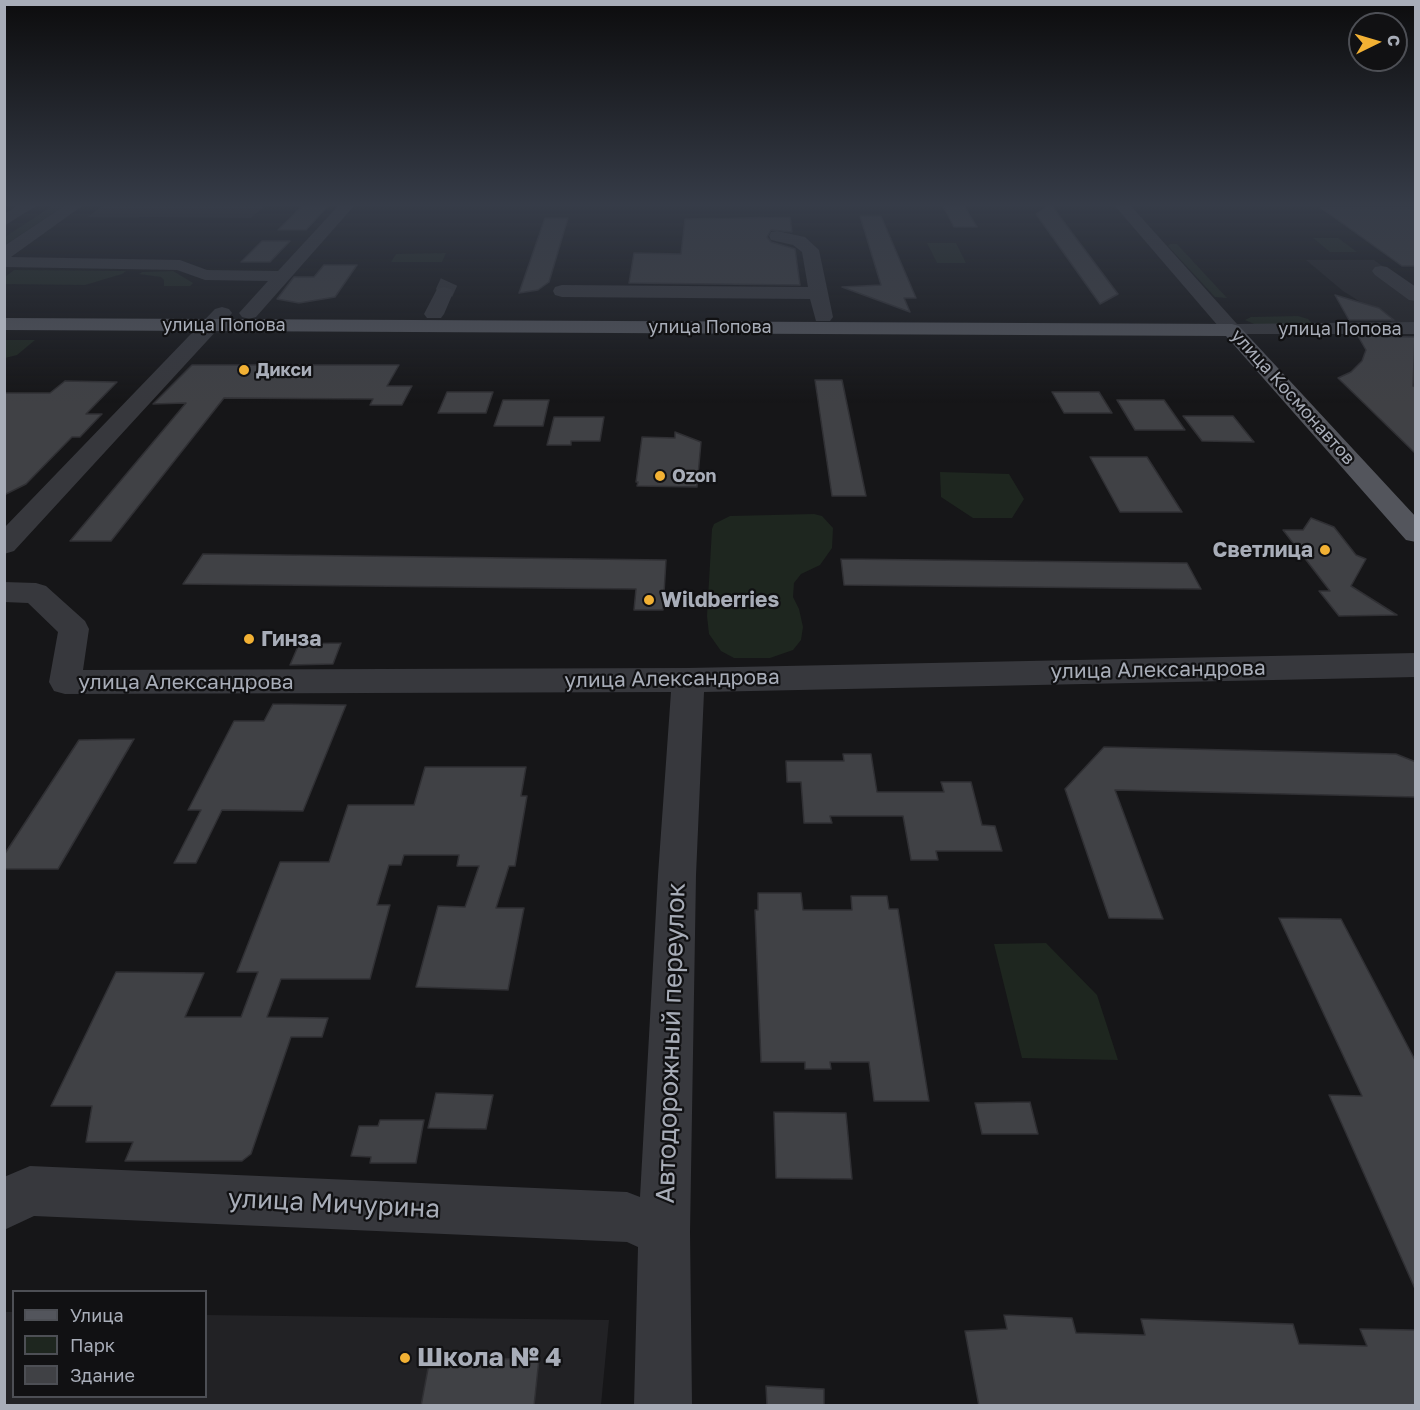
<!DOCTYPE html>
<meta charset="utf-8">
<style>
body{margin:0}
#map{position:relative;width:1420px;height:1410px;overflow:hidden;background:#161618;font-family:"Golos Text",sans-serif}
canvas{display:block}
.frame{position:absolute;inset:0;border:6px solid #a8adb8;pointer-events:none}
.legend{position:absolute;left:12px;top:1290px;width:195px;height:108px;box-sizing:border-box;background:#111113;border:2px solid #4d4f55;margin:0;padding:8px 10px;list-style:none;font-size:18px;color:#a8adb8}
.legend li{display:flex;align-items:center;gap:12px;height:30px}
.legend b{width:30px;border:2px solid #4d4f55}
.north{position:absolute;left:1348px;top:12px;width:60px;height:60px;box-sizing:border-box;background:#111113;border:2px solid #4d4f55;border-radius:50%;rotate:85deg;font-size:16px;font-weight:700;line-height:24px;text-align:center;color:#a8adb8}
.north::after{content:'';display:block;margin:auto;width:21px;height:27px;background:#f2b134;clip-path:polygon(50% 0,100% 100%,50% 72%,0 100%)}
</style>
<div id="map">
<canvas width="1420" height="1410"></canvas>
<div class="frame"></div>
<ul class="legend">
<li><b style="height:8px;background:#53555c"></b>Улица</li>
<li><b style="height:16px;background:#1e261f"></b>Парк</li>
<li><b style="height:16px;background:#404145"></b>Здание</li>
</ul>
<div class="north">С</div>
</div>
<script>
const ctx = document.querySelector('canvas').getContext('2d');
ctx.lineJoin = 'round';
function paint(path, color) { ctx.fillStyle = color; ctx.fill(path, 'evenodd'); }
const toPath = rows => new Path2D(rows.map(r => 'M' + r).join(''));
function strokePath(path, color, width, dash) { ctx.strokeStyle = color; ctx.lineWidth = width; ctx.lineCap = dash ? 'butt' : 'round'; ctx.setLineDash(dash || []); ctx.stroke(path); }
function write(font, color, halo, rows, align = 'center') {
  ctx.font = font + ' "Golos Text",sans-serif'; ctx.lineWidth = 4.5; ctx.setLineDash([]); ctx.textBaseline = 'middle'; ctx.strokeStyle = halo; ctx.fillStyle = color; for (const [text, x, y, turn = 0] of rows) {
    ctx.save(); ctx.translate(x, y); ctx.rotate((+turn || 0) * Math.PI / 180); ctx.textAlign = isNaN(turn) ? turn : align; if (halo) ctx.strokeText(text, 0, 0); ctx.fillText(text, 0, 0); ctx.restore();
  }
}
paint(toPath([
 [103,206,265,206,251,218,87,217],
 [1306,260,1374,260,1415,289,1415,325,1397,325,1343,291],
 [5,1312,13,1312,14,1396,206,1396,206,1315,609,1320,601,1405,5,1406]
]), '#222225');
paint(toPath([
 [52,206,64,206,5,245,5,237],
 [1313,238,1338,238,1357,252,1330,252],
 [927,243,956,243,966,263,937,263],
 [1170,244,1177,244,1227,298,1215,297,1168,246],
 [446,253,442,262,391,262,396,254],
 [14,270,126,271,122,274,85,285,5,284,5,277],
 [173,271,193,283,190,286,164,286,164,280,161,277,139,274,142,272],
 [1298,316,1308,319,1314,325,1254,324,1245,320,1251,317],
 [4,340,35,340,17,355,5,358],
 [940,472,1009,474,1024,499,1012,518,973,518,941,497],
 [814,514,822,516,833,528,832,548,820,565,801,574,794,583,793,597,799,609,803,627,801,640,793,650,770,658,734,658,721,651,709,634,707,616,712,529,714,524,730,516],
 [1046,943,1097,995,1118,1060,1022,1058,994,944]
]), '#1e261f');
const building = toPath([
 [302,206,328,206,306,230,278,230,302,206],
 [943,206,964,206,977,227,954,227,943,206],
 [1047,206,1052,206,1118,294,1100,304,1036,214,1047,206],
 [1321,208,1416,208,1416,266,1402,266,1321,208],
 [860,216,881,216,916,298,904,298,910,312,842,287,881,285,860,216],
 [790,217,792,232,771,230,767,237,771,242,795,249,800,285,629,283,634,253,681,254,685,219,790,217],
 [545,218,568,218,549,282,538,290,519,293,545,218],
 [262,241,290,241,270,262,241,262,262,241],
 [324,265,357,265,335,297,299,303,277,299,294,277,314,277,324,265],
 [1335,295,1379,308,1394,320,1349,320,1335,295],
 [1358,336,1415,337,1413,386,1416,387,1416,454,1338,378,1351,372,1362,361,1366,350,1358,336],
 [192,365,399,365,387,386,412,386,402,405,370,405,373,399,224,398,111,541,70,541,186,403,153,404,192,365],
 [815,380,842,380,866,496,832,496,815,380],
 [65,381,117,382,86,414,102,414,80,437,72,437,26,484,4,495,4,393,50,393,65,381],
 [447,392,493,392,486,413,438,413,447,392],
 [1052,392,1099,392,1112,413,1064,413,1052,392],
 [503,400,549,400,543,426,494,426,503,400],
 [1117,400,1164,400,1185,430,1135,430,1117,400],
 [1183,416,1233,416,1254,442,1202,441,1183,416],
 [554,417,604,417,600,441,571,441,571,445,547,445,554,417],
 [675,432,701,442,697,487,637,486,638,482,636,482,642,437,675,438,675,432],
 [1090,457,1147,457,1182,512,1120,512,1090,457],
 [1311,518,1334,527,1356,555,1366,559,1351,586,1397,615,1339,616,1319,591,1330,591,1283,530,1303,530,1311,518],
 [203,554,666,560,663,610,634,610,636,589,183,584,203,554],
 [841,559,1187,563,1201,589,844,585,841,559],
 [341,643,333,664,290,665,299,644,341,643],
 [273,704,346,705,303,811,222,810,196,863,174,863,201,810,188,810,234,721,264,721,273,704],
 [134,739,58,869,4,869,4,855,79,740,134,739],
 [1104,747,1396,754,1416,762,1416,797,1115,790,1163,919,1109,918,1065,789,1104,747],
 [843,754,871,754,877,792,944,792,941,782,971,782,982,825,995,826,1002,851,936,851,938,860,911,860,903,816,830,816,832,823,804,823,801,782,787,782,786,761,844,761,843,754],
 [425,767,526,767,521,796,527,796,515,866,509,866,496,908,524,908,508,990,416,987,438,906,465,907,479,866,457,866,459,855,404,855,401,865,389,865,377,905,390,905,370,979,281,979,267,1017,328,1018,322,1037,291,1037,251,1154,242,1161,125,1161,133,1142,86,1142,92,1106,51,1106,116,972,204,973,185,1017,241,1017,258,972,237,972,280,862,329,862,348,805,414,805,425,767],
 [758,893,801,893,803,910,852,910,851,896,887,896,889,909,898,909,929,1101,874,1101,869,1062,830,1062,831,1069,805,1069,805,1062,761,1062,755,910,758,910,758,893],
 [1279,918,1341,919,1416,1062,1416,1291,1329,1095,1362,1096,1279,918],
 [436,1093,493,1095,486,1129,428,1128,436,1093],
 [1030,1102,1038,1134,982,1134,975,1103,1030,1102],
 [774,1112,846,1113,852,1179,776,1178,774,1112],
 [380,1120,424,1120,416,1163,370,1163,371,1157,351,1156,359,1126,378,1126,380,1120],
 [1004,1315,1072,1318,1076,1333,1145,1335,1141,1319,1293,1324,1299,1344,1367,1346,1360,1329,1416,1330,1416,1406,979,1406,965,1331,1007,1329,1004,1315],
 [430,1358,539,1359,534,1406,421,1406,430,1358],
 [766,1386,824,1389,824,1406,767,1406,766,1386]
]);
paint(building, '#404145');
strokePath(building, '#303034', 1.5);
strokePath(toPath([
 [444,293,449,282]
]), '#333438', 18, [18, 9]);
paint(toPath([
 [17,206,36,206,4,226,4,214,17,206],
 [64,206,82,206,11,257,180,260,207,270,278,271,338,206,354,206,256,317,249,319,242,317,239,313,268,281,205,280,177,270,4,267,4,246,64,206],
 [1115,206,1131,206,1237,324,1416,322,1416,334,1225,334,1115,206],
 [777,231,805,237,819,250,833,317,830,321,816,321,810,299,562,297,555,295,553,291,555,287,562,285,808,287,802,252,793,245,771,240,769,236,771,232,777,231],
 [1381,266,1387,267,1416,287,1416,301,1409,300,1375,275,1372,271,1375,267,1381,266],
 [444,287,451,289,453,293,444,314,441,318,427,318,424,314,435,293,437,289,444,287],
 [222,307,229,309,232,313,229,317,14,551,4,554,4,528,215,309,222,307],
 [4,582,36,583,46,586,85,621,89,629,83,670,688,668,1416,653,1416,677,704,692,696,875,690,1232,692,1406,634,1406,638,1247,627,1242,34,1216,4,1230,4,1177,30,1166,627,1192,640,1197,658,875,671,692,65,694,54,691,49,682,58,632,28,603,4,602,4,582]
]), '#37383d');
paint(toPath([
 [4,318,1232,324,1239,326,1416,517,1416,542,1406,540,1226,336,4,330,4,318]
]), '#53555c');
const sky = ctx.createLinearGradient(0, 0, 0, 403);
sky.addColorStop(0, '#0c0c0d');
sky.addColorStop(0.51, '#363c48');
sky.addColorStop(1, '#363c4800');
ctx.fillStyle = sky;
ctx.fillRect(0, 0, 1420, 403);
for (const [x, y, r, color] of [
 [244,370,6,"#f2b134"],
 [660,476,6,"#f2b134"],
 [1325,550,6,"#f2b134"],
 [649,600,6,"#f2b134"],
 [249,639,6,"#f2b134"],
 [405,1358,6,"#f2b134"]
]) { const dot = new Path2D(); dot.arc(x, y, r, 0, 2 * Math.PI); ctx.fillStyle = color; ctx.fill(dot); strokePath(dot, '#111113', 2); }
write('18px', '#a8adb8', '#111113', [
 ["улица Попова",224,325],
 ["улица Попова",710,327],
 ["улица Попова",1340,329],
 ["улица Космонавтов",1293,397,48]
]);
write('bold 18px', '#a8adb8', '#111113', [
 ["Дикси",256,370],
 ["Ozon",672,476]
], 'left');
write('bold 21px', '#a8adb8', '#111113', [
 ["Светлица",1313,550,"right"],
 ["Wildberries",661,600],
 ["Гинза",261,639]
], 'left');
write('21px', '#a8adb8', '#111113', [
 ["улица Александрова",1158,670,-1],
 ["улица Александрова",672,679,-1],
 ["улица Александрова",186,682]
]);
write('26px', '#a8adb8', '#111113', [
 ["Автодорожный переулок",671,1043,-88],
 ["улица Мичурина",334,1204,3]
]);
write('bold 26px', '#a8adb8', '#111113', [
 ["Школа № 4",417,1358]
], 'left');
</script>
